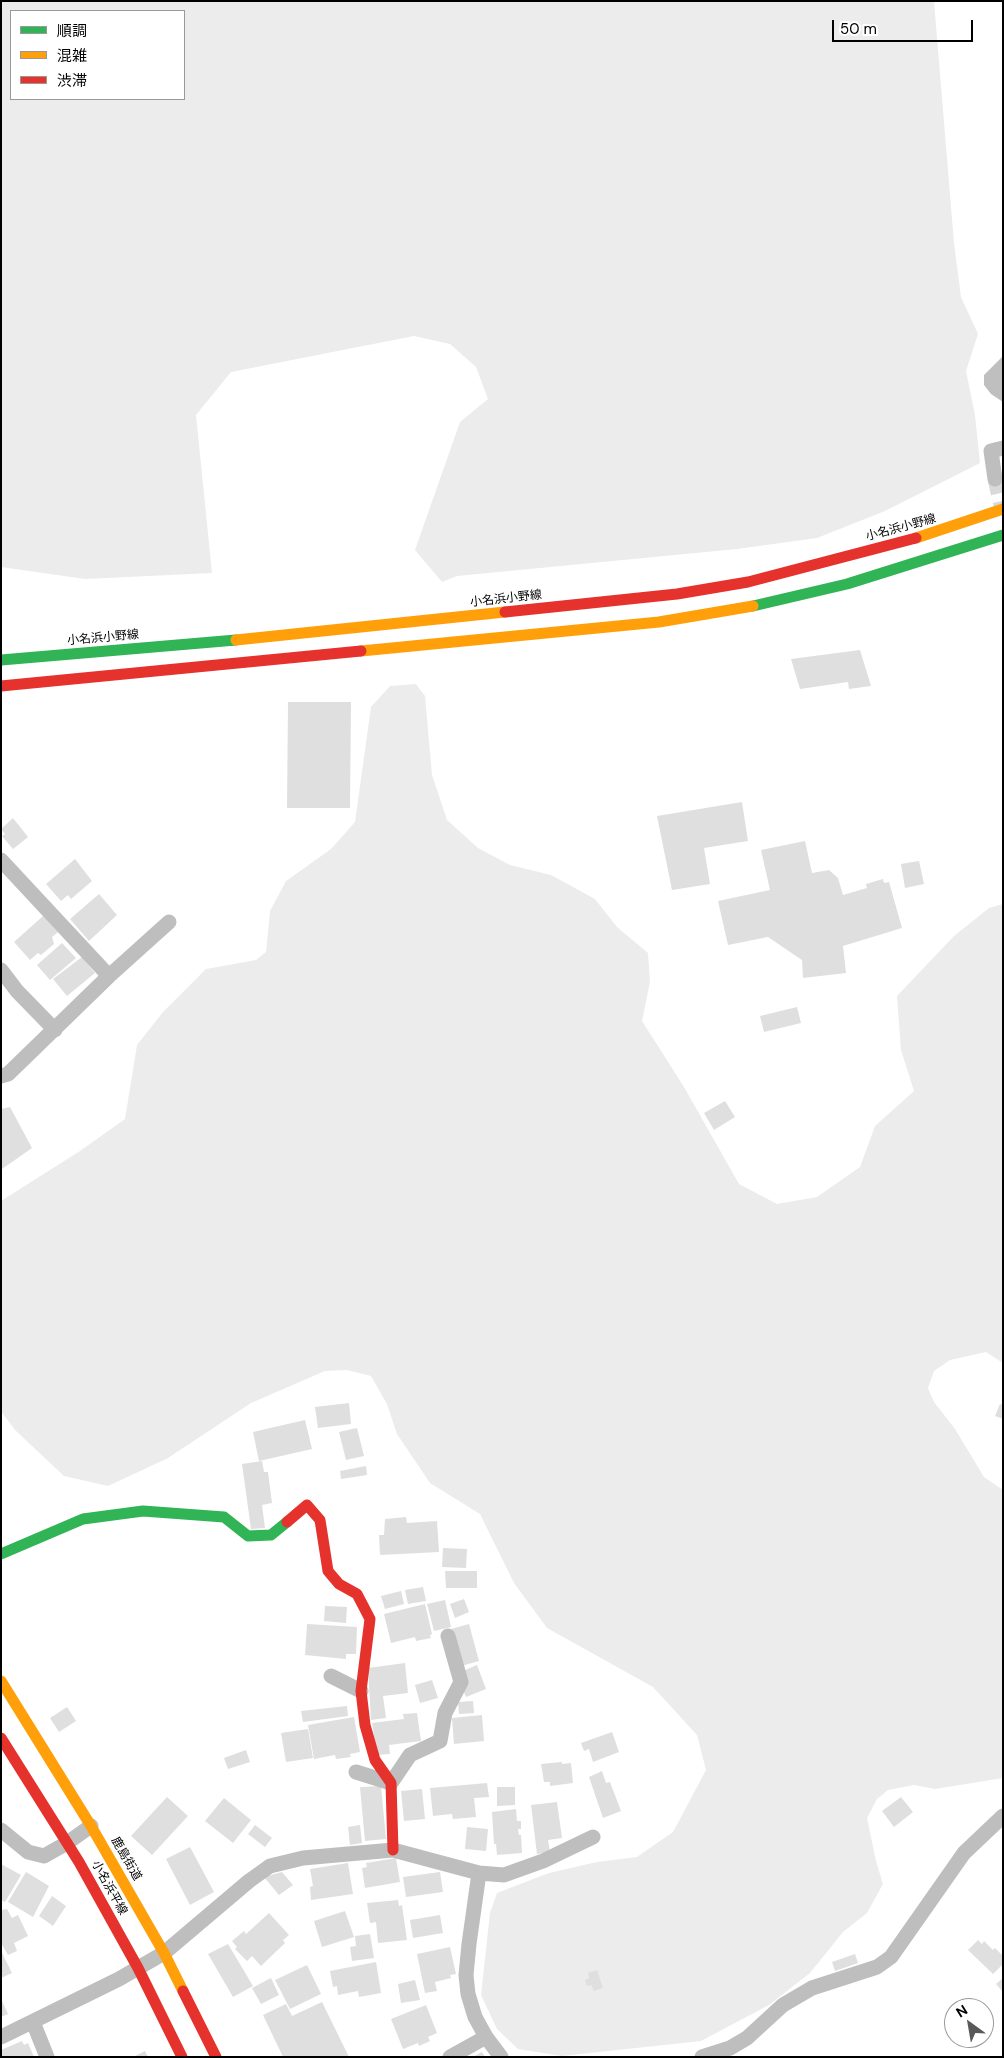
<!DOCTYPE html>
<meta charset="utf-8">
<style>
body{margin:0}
#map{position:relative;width:1004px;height:2058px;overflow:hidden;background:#fff;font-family:"DM Sans","Noto Sans JP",sans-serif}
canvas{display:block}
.frame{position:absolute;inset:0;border:2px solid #000;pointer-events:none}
.legend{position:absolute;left:10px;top:10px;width:175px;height:90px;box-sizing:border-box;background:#fff;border:1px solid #999;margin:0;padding:6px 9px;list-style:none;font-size:15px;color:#000}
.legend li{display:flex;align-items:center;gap:10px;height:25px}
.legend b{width:25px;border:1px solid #999}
.north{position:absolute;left:944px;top:1998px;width:50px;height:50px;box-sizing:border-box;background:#fff;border:1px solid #999;border-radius:50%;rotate:328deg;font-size:14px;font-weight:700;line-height:20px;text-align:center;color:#000}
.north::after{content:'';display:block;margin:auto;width:18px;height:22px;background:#595959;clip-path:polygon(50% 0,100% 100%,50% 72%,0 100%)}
.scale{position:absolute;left:832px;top:20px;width:141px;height:22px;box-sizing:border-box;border:2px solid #000;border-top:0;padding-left:6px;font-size:15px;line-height:18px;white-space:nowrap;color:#000;-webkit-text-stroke:4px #fff;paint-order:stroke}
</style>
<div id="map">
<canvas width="1004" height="2058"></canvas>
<div class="frame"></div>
<ul class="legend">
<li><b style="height:6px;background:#30b455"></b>順調</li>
<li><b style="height:6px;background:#ff9f0a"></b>混雑</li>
<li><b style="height:6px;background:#e5322d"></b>渋滞</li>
</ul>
<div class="north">N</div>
<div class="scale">50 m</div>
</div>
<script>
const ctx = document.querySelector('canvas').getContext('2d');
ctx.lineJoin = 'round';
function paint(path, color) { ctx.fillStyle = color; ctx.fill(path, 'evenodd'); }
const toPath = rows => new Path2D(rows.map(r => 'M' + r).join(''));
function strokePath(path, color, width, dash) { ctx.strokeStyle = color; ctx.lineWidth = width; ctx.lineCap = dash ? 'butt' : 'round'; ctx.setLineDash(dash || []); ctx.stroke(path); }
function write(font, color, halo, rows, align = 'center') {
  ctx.font = font + ' "DM Sans","Noto Sans JP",sans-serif'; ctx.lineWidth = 4; ctx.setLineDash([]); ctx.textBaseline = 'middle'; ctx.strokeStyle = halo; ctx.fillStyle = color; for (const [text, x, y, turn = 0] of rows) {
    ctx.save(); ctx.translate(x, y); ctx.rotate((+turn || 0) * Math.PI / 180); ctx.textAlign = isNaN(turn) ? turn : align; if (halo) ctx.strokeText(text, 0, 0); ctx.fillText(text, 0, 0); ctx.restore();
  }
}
paint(toPath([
 [1,1,934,1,954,243,961,297,978,334,966,371,975,415,980,463,885,511,817,538,737,549,457,576,442,582,415,550,460,422,488,399,476,367,450,344,414,336,231,372,196,415,212,573,85,579,1,567],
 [11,11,184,11,184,99,11,99],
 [416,684,425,696,432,775,447,820,478,848,510,865,551,875,595,899,617,927,648,953,650,982,642,1021,684,1087,739,1184,777,1204,817,1197,860,1167,875,1126,914,1091,901,1050,897,996,954,936,989,908,1003,904,1003,1363,986,1352,950,1360,934,1371,928,1388,934,1402,955,1429,984,1477,1003,1490,1003,1778,935,1789,914,1785,888,1790,877,1799,867,1818,876,1861,883,1884,867,1913,843,1932,810,1973,769,2005,701,2041,562,2056,518,2049,497,2029,481,1995,490,1913,497,1893,549,1873,597,1862,637,1857,673,1832,706,1770,697,1735,653,1687,547,1628,514,1583,480,1514,430,1483,397,1434,387,1404,371,1376,347,1370,325,1371,251,1403,168,1458,108,1486,64,1476,15,1430,1,1411,1,1201,80,1151,125,1119,137,1045,163,1012,206,969,256,960,266,952,270,911,286,881,331,849,355,822,371,707,390,686]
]), '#ececec');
paint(toPath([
 [1003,356,1003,402,991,394,984,385,984,375]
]), '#bfbfbf');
paint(toPath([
 [860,650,871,686,849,689,848,682,800,689,791,659],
 [288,702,351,702,350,808,287,808],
 [742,802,748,841,704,848,710,884,672,890,657,816],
 [13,818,28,837,13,849,2,836,5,834,1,829],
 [805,841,812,873,829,870,838,878,843,895,867,888,866,884,883,879,884,883,889,882,902,928,843,946,846,973,803,978,802,960,768,937,728,945,718,901,770,890,761,850],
 [75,859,92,881,71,899,68,895,61,901,46,884],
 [919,861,924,884,905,888,901,864],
 [99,894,117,915,89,941,70,919],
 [43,916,58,932,52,937,54,944,41,955,38,953,30,960,14,942],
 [62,943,76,958,50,980,37,965],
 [82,957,95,973,67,996,53,979],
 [797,1007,801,1023,764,1032,760,1016],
 [725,1101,735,1117,714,1130,704,1113],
 [10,1107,32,1148,2,1169,1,1109],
 [349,1403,351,1424,318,1428,315,1407],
 [1000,1404,1003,1405,1003,1419,995,1416],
 [305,1420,312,1449,259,1461,253,1432],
 [357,1428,364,1456,346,1460,339,1432],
 [262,1461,264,1472,268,1472,272,1503,262,1505,265,1528,251,1529,242,1464],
 [366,1466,367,1475,341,1479,340,1471],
 [406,1517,407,1523,437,1521,439,1552,380,1555,379,1535,384,1535,385,1519],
 [443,1548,467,1549,466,1568,442,1567],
 [445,1571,477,1571,477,1588,446,1588],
 [423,1587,426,1601,408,1604,405,1590],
 [401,1591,404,1604,385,1609,381,1596],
 [464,1599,469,1612,455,1618,450,1604],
 [445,1600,451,1627,434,1631,427,1604],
 [425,1604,432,1634,430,1635,431,1638,416,1641,415,1637,391,1643,384,1614],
 [325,1606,347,1607,346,1623,324,1621],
 [307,1624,357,1627,356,1654,346,1654,346,1659,305,1655],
 [469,1624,479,1661,454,1668,444,1631],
 [405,1663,408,1693,383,1696,386,1718,371,1720,368,1668],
 [477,1665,486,1689,466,1697,456,1674],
 [432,1680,438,1698,420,1703,415,1685],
 [473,1701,474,1713,459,1714,458,1702],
 [347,1706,348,1716,303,1722,301,1711],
 [67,1707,76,1721,59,1732,50,1718],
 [417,1713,421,1741,389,1745,390,1754,377,1755,372,1723,404,1719,403,1714],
 [482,1715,484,1741,454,1744,452,1718],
 [354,1717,360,1752,350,1754,351,1757,336,1759,335,1755,314,1759,308,1725],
 [308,1729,313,1758,286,1762,281,1733],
 [612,1732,619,1752,593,1762,589,1749,584,1751,581,1743],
 [246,1750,250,1762,228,1769,224,1758],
 [562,1762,562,1764,571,1763,573,1783,550,1786,550,1782,544,1782,541,1764],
 [602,1771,606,1783,610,1782,621,1811,603,1818,589,1777],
 [487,1783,489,1797,474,1798,476,1817,453,1819,452,1814,433,1816,430,1788],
 [381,1786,386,1839,365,1841,360,1787],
 [497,1787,515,1787,515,1805,497,1806],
 [422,1789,425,1819,404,1821,401,1791],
 [167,1797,188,1816,152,1855,131,1836],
 [901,1797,913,1812,894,1827,882,1811],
 [224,1798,251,1820,233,1843,205,1821],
 [557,1802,562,1838,548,1840,550,1852,537,1854,531,1805],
 [516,1809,517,1821,521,1821,521,1829,518,1829,519,1835,521,1835,522,1853,497,1855,496,1844,494,1844,492,1812],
 [255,1825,272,1838,265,1847,248,1834],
 [360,1825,362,1843,350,1845,348,1827],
 [467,1827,488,1829,486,1851,465,1849],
 [190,1847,214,1892,190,1905,166,1859],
 [396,1858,400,1882,365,1888,362,1868,367,1867,366,1863],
 [348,1863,353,1894,311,1900,310,1887,313,1886,310,1869],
 [1,1864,21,1875,5,1902,1,1900],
 [26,1872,49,1886,33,1917,8,1902],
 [282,1872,293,1885,279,1895,264,1877],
 [440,1872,443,1892,406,1897,403,1877],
 [52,1896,66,1906,53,1926,39,1916],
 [398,1900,399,1906,402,1905,407,1940,378,1943,376,1922,370,1923,367,1903],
 [7,1909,12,1918,18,1915,28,1936,14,1943,17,1951,8,1955,1,1943,1,1910],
 [345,1911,354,1937,322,1947,314,1921],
 [269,1913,289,1935,283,1940,285,1943,261,1966,252,1956,247,1961,235,1949,237,1947,232,1941,244,1931,246,1934],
 [440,1915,443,1933,413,1938,410,1920],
 [370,1934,374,1958,352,1961,350,1947,356,1946,355,1936],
 [978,1940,982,1944,984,1941,993,1950,995,1948,1003,1956,1003,1964,993,1974,968,1950],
 [228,1944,253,1986,233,1997,208,1954],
 [450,1947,456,1974,450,1975,451,1978,435,1982,437,1991,425,1993,417,1954],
 [1,1951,12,1973,1,1978],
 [855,1954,858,1963,835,1971,832,1962],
 [376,1962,381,1993,359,1997,358,1991,338,1995,337,1986,333,1987,330,1971],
 [307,1965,321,1994,290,2009,275,1980],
 [597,1970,603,1988,594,1991,591,1985,587,1986,585,1980,589,1978,588,1973],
 [271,1978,279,1995,261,2004,252,1988],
 [1003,1978,1003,1992,996,1984],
 [415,1980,420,2000,401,2003,398,1984],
 [1,1999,8,2014,1,2017],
 [322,2002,349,2057,283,2057,263,2015,286,2004,292,2016],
 [426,2005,437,2033,428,2037,430,2041,419,2046,418,2043,403,2049,391,2019],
 [22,2041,24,2045,28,2043,34,2057,1,2057,1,2050],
 [145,2051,148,2057,133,2057],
 [482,2052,485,2057,473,2057]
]), '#dfdfdf');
strokePath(toPath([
 [995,479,1003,514]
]), '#d9d9d9', 15, [15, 8]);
strokePath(toPath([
 [995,479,991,451,1003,448],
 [1,860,109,976],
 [1,970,17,991,55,1030],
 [1,1076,8,1074,109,976,169,922],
 [331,1676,361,1691],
 [356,1772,391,1783,410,1755,440,1741,445,1713,461,1682,448,1636],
 [1,1830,28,1852,44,1856,67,1843,91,1826],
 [479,1873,469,1944,466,1975,468,1994,475,2017,486,2037,501,2057],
 [33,2022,47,2057],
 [1,2037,119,1979,164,1953,249,1881,270,1866,303,1858,393,1850,479,1873,504,1875,543,1861,593,1837],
 [450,2057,486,2037],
 [702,2057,730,2048,747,2038,783,2005,812,1988,877,1967,891,1957,964,1853,1003,1816]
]), '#bebebe', 15);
strokePath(toPath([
 [753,606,847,584,1003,535],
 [1,660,236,640],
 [1,1554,83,1519,143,1511,224,1517,248,1536,271,1535,287,1522]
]), '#30b455', 11);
strokePath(toPath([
 [916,538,1003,509],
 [236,640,505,612],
 [361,651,659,622,753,606],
 [1,1681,91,1826,164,1953,183,1991]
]), '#ff9f0a', 11);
strokePath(toPath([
 [505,612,677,594,748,582,916,538],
 [1,686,361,651],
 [287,1522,307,1505,320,1520,328,1571,339,1584,357,1594,370,1619,361,1691,365,1725,375,1760,391,1783,393,1850],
 [1,1738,79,1862,138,1968,182,2057],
 [183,1991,216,2057]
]), '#e5322d', 11);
write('12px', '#000', '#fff', [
 ["小名浜小野線",901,528,-15],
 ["小名浜小野線",506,599,-6],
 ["小名浜小野線",103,638,-5],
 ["鹿島街道",126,1859,60],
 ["小名浜平線",109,1888,61]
]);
</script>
